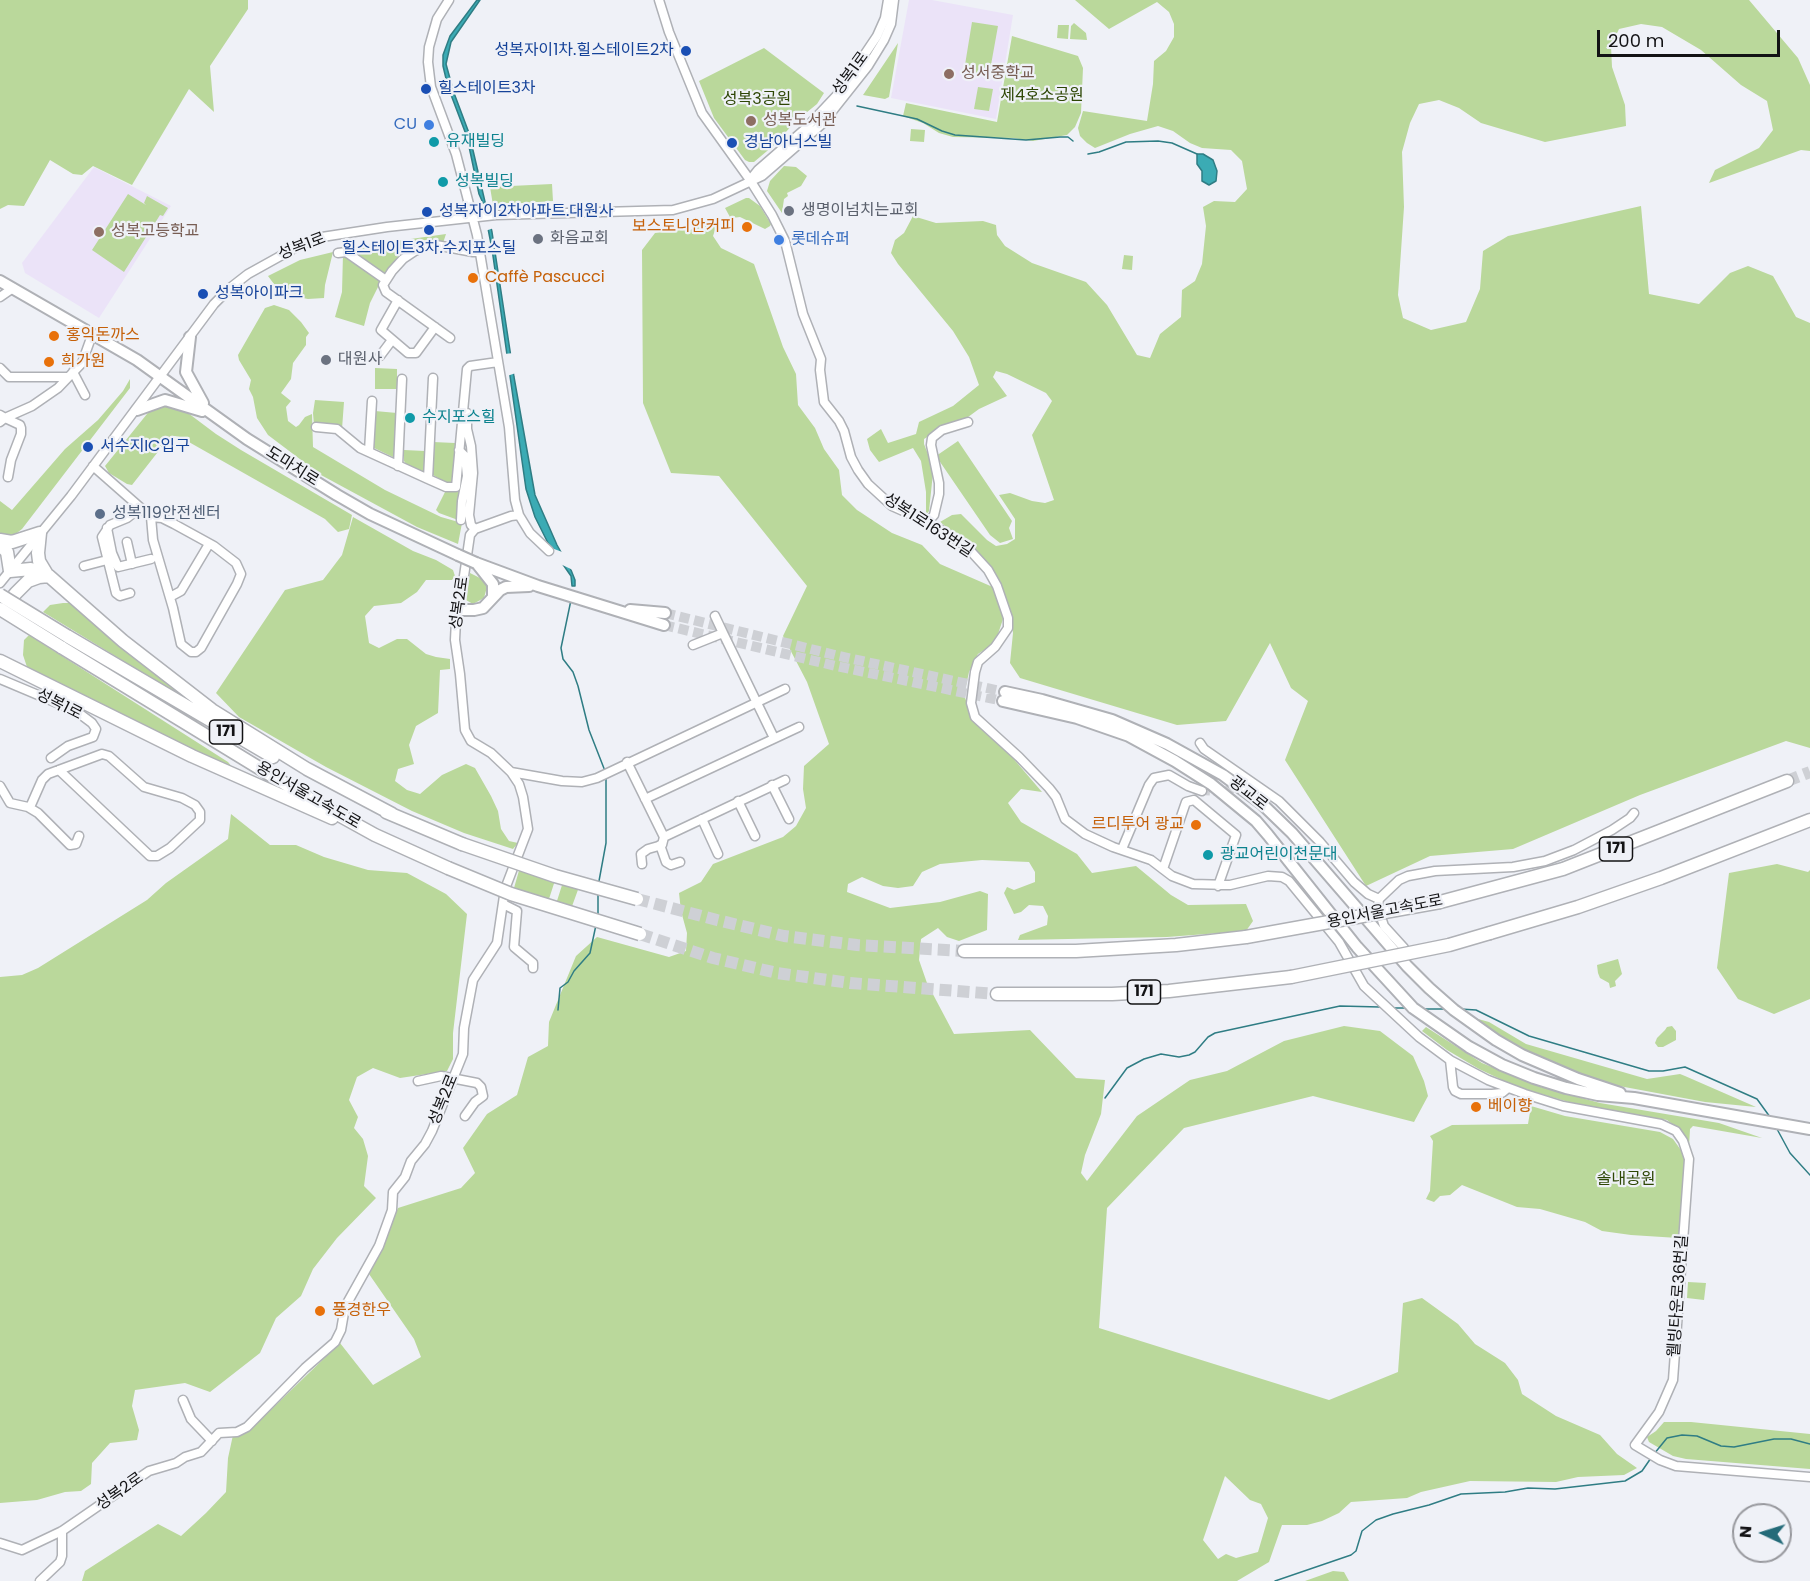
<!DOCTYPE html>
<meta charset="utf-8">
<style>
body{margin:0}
#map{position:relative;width:1810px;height:1581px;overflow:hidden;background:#eff1f7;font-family:Poppins,sans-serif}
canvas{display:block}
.north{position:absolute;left:1732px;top:1503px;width:60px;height:60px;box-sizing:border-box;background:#eff1f7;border:2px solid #97989d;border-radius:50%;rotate:274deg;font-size:16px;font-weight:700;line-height:24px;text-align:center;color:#131315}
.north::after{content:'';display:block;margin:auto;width:21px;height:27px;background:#246b79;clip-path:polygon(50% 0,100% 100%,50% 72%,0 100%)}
.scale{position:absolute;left:1597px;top:30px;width:183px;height:27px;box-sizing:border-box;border:3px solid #131315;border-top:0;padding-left:8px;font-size:18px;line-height:21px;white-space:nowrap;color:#131315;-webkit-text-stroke:4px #eff1f7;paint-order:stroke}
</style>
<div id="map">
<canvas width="1810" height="1581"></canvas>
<div class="north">N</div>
<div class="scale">200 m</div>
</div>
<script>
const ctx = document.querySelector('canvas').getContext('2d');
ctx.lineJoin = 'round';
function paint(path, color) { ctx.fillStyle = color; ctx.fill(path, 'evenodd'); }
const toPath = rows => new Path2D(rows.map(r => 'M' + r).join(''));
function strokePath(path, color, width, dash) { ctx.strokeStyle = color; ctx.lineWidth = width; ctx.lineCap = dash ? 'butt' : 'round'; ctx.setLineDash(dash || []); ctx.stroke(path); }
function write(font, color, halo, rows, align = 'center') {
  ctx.font = font + ' Poppins,"Noto Sans KR",sans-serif'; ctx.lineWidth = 4.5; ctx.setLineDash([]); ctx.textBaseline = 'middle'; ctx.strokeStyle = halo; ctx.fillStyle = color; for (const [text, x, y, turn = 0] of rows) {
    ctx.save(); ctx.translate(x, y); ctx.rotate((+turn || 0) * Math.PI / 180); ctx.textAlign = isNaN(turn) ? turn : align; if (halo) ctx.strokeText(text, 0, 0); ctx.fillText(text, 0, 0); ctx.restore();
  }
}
paint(toPath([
 [909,0,932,0,1013,15,996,119,891,98],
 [94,167,171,206,99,318,25,273,22,263]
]), '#ebe3f8');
paint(toPath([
 [0,0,248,0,248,9,210,66,214,112,189,89,132,185,93,166,82,175,73,174,50,160,24,206,8,205,0,209],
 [1075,0,1749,0,1798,58,1810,85,1810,151,1801,150,1709,183,1715,170,1759,148,1773,130,1767,101,1741,85,1701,50,1662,27,1641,24,1619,29,1611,46,1612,67,1625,105,1626,126,1545,142,1481,123,1459,108,1439,100,1419,104,1410,123,1402,152,1404,207,1398,295,1403,318,1431,330,1466,322,1480,289,1483,251,1508,236,1641,206,1649,294,1699,304,1730,273,1748,266,1773,276,1796,317,1810,323,1810,748,1786,741,1640,795,1513,849,1430,856,1366,886,1285,760,1308,701,1291,688,1270,643,1226,721,1177,725,1020,678,1010,663,1013,633,1011,614,1001,585,978,552,940,522,952,515,961,514,987,540,996,546,1007,544,1015,539,1015,519,999,495,1010,493,1032,501,1045,503,1054,500,1032,435,1052,401,1046,393,1007,374,996,371,993,377,1007,396,979,409,964,420,937,431,924,439,924,444,931,462,933,473,929,511,926,515,926,492,921,461,913,448,879,462,870,450,867,439,881,429,888,443,916,434,919,422,953,406,979,385,969,357,953,331,898,264,891,253,895,240,904,233,913,216,936,223,983,221,996,225,997,235,1005,246,1032,263,1086,282,1107,305,1137,355,1150,358,1160,334,1181,317,1182,290,1195,281,1202,264,1206,226,1203,207,1214,201,1235,202,1247,189,1242,161,1231,150,1202,148,1190,143,1173,131,1158,126,1130,134,1095,148,1087,143,1080,136,1078,128,1083,111,1147,121,1153,84,1154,61,1166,51,1174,37,1174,24,1169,12,1157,2,1109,29],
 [972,22,998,26,989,76,964,71],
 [1074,23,1086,33,1087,40,1070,39,1071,26],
 [1058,25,1069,25,1068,39,1057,38],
 [1012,36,1078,56,1083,68,1081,113,1075,127,1067,135,1033,141,1013,138,953,137,939,133,923,123,903,116,906,103,997,122],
 [898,43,889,97,885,99,863,95],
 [764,48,824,93,817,104,796,121,773,146,754,162,749,162,745,160,714,118,699,81],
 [978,87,993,89,989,111,974,109],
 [911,129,925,130,924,142,910,141],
 [784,166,796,167,807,176,801,186,787,193,788,196,784,199,782,213,767,191,770,181],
 [552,184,553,201,493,205,490,187],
 [128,194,146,205,144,203,147,196,168,208,163,216,160,215,124,272,92,250],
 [746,198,749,198,760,206,771,224,770,226,765,229,740,217,732,218,730,217,725,208],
 [712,220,716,227,713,236,721,248,754,264,783,347,796,374,798,405,815,428,824,449,839,470,842,495,857,510,892,533,922,545,940,564,995,588,1003,619,995,643,978,654,969,672,964,695,974,722,1012,757,1042,792,1021,789,1008,803,1021,822,1077,854,1092,873,1136,866,1171,895,1188,905,1246,904,1253,921,1246,931,1167,937,1018,940,1020,935,1047,925,1048,916,1043,906,1029,905,1021,912,1014,914,1004,893,1007,887,1014,890,1035,882,1035,872,1029,862,982,860,940,864,922,872,913,886,898,888,883,886,862,877,848,884,847,892,890,908,940,902,980,891,988,894,987,930,959,941,947,937,938,928,921,939,919,960,927,983,954,1034,1030,1030,1076,1078,1105,1080,1101,1114,1085,1155,1081,1173,1087,1181,1137,1116,1190,1080,1227,1071,1284,1041,1344,1026,1380,1031,1413,1056,1424,1081,1428,1096,1414,1122,1313,1096,1184,1128,1107,1208,1099,1328,1329,1400,1398,1372,1403,1303,1422,1298,1458,1324,1475,1344,1505,1363,1518,1380,1522,1394,1556,1416,1600,1435,1617,1454,1637,1468,1624,1475,1578,1477,1556,1482,1470,1481,1421,1492,1407,1498,1351,1502,1339,1513,1322,1521,1307,1525,1282,1525,1269,1562,1237,1581,82,1581,85,1571,158,1524,181,1536,206,1513,226,1492,228,1458,233,1435,252,1428,340,1343,373,1385,421,1357,414,1339,369,1274,398,1208,461,1188,475,1173,463,1148,487,1114,517,1095,528,1057,548,1046,549,1022,576,956,597,937,669,957,686,951,687,933,681,911,679,893,701,882,713,864,783,837,796,826,806,808,803,789,804,766,829,744,807,682,783,636,807,586,719,476,671,473,643,403,642,250,655,233,672,229,688,231],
 [1225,1476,1250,1500,1261,1504,1268,1518,1258,1552,1236,1558,1226,1554,1218,1559,1203,1540],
 [446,234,443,243,436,243,393,267,384,275,347,248],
 [333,252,325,285,324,298,308,299,293,296,277,288,268,276,300,260],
 [343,254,381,281,370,303,364,326,335,317,342,292],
 [1124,255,1133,256,1132,270,1122,269],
 [274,305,289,310,301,322,309,333,306,337,306,345,293,363,291,379,281,393,291,401,286,407,288,421,296,427,299,425,305,417,312,414,313,447,385,490,441,517,462,523,458,544,417,527,321,475,268,435,257,418,253,397,249,389,251,380,239,360,238,355,265,308],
 [375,368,397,369,397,389,375,389],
 [130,379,130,388,22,529,13,536,0,535,0,501,12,510,65,449,98,420,123,391],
 [315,400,344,402,342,429,314,425,313,413],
 [174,405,184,410,216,434,241,450,352,515,349,529,338,532,325,519,180,437,175,436,168,439,132,485,127,484,109,473,105,466,151,409,161,406],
 [375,411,397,413,395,458,372,447],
 [958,441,1012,521,1009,528,1013,539,1000,543,990,535,936,456],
 [433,442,455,443,452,484,448,484,433,475],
 [404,450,425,451,424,473,406,464,404,461],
 [446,490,460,491,458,520,439,513,436,510],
 [353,517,413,551,436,560,453,570,455,576,452,580,426,580,417,592,401,603,374,606,365,616,369,643,379,648,397,639,407,639,426,654,436,657,450,659,450,669,440,670,438,713,416,726,409,745,414,764,398,769,395,781,407,790,420,794,442,775,466,764,475,768,491,796,498,811,501,829,509,841,518,843,513,849,464,833,412,811,326,767,239,717,216,693,285,590,323,580,342,555],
 [470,573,484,580,487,587,484,598,473,604,466,600],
 [63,603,70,603,81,610,238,731,43,612,50,605],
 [29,635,228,762,232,767,134,722,27,667,23,655,24,640],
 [231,814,270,845,296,845,324,857,368,870,407,873,446,894,467,914,453,1033,453,1059,447,1071,400,1078,373,1068,357,1077,349,1100,358,1117,354,1128,363,1139,368,1156,364,1186,376,1198,337,1238,313,1269,301,1296,276,1318,260,1353,210,1392,185,1383,135,1390,132,1406,139,1430,137,1440,110,1443,92,1463,91,1484,81,1491,65,1492,37,1500,0,1503,0,977,22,975,38,968,147,900,166,883,228,839],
 [522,860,558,871,549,899,514,888],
 [1777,864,1808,872,1810,870,1810,999,1774,1014,1738,999,1717,968,1729,873],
 [563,882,579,887,571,909,556,904],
 [1618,959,1622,974,1615,981,1616,986,1610,988,1609,983,1600,978,1598,973,1597,965],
 [1471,1017,1489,1022,1526,1044,1647,1079,1680,1074,1685,1076,1756,1107,1705,1102,1603,1083,1547,1062,1504,1040],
 [1672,1026,1676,1031,1676,1040,1663,1047,1658,1047,1655,1043,1657,1038,1665,1030,1667,1027],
 [1426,1027,1482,1063,1541,1087,1600,1103,1719,1123,1762,1138,1693,1126,1690,1129,1689,1147,1681,1131,1667,1120,1579,1105,1517,1087,1479,1069,1447,1050,1422,1031],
 [1531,1106,1565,1116,1660,1132,1673,1139,1683,1153,1685,1162,1682,1226,1678,1238,1631,1235,1602,1231,1585,1222,1540,1209,1517,1207,1462,1185,1450,1195,1440,1196,1434,1202,1426,1199,1430,1191,1433,1141,1430,1136,1452,1125,1528,1124],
 [1688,1282,1706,1283,1704,1300,1687,1298],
 [1664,1422,1691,1422,1810,1434,1810,1469,1686,1459,1673,1456,1649,1442,1647,1437,1656,1431],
 [1333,1571,1344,1572,1349,1581,1305,1581]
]), '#bad89b');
const water = toPath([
 [477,0,480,0,451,42,446,64,454,93,469,133,492,232,514,377,535,495,557,545,571,570,575,580,575,586,572,586,571,576,548,543,535,517,526,489,492,249,483,203,479,194,467,137,448,87,443,66,443,55,450,36,477,0],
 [1197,154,1203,154,1213,160,1217,171,1216,181,1209,185,1202,181,1202,171,1197,164,1197,154]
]);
paint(water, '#3babb4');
strokePath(water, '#2f7d84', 1.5);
paint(toPath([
 [488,203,494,228,485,231,481,204],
 [514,353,516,373,507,376,504,354],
 [546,546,565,553,575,571,556,562]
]), '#eff1f7');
strokePath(toPath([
 [857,106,917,119,942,131,955,135,1026,140,1060,137,1068,137,1073,141],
 [1088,154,1099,152,1126,142,1158,141,1172,143,1197,154],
 [571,600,561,648,563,659,573,672,578,686,589,730,605,771],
 [599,881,606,843,606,779],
 [598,914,598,895],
 [1394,1008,1407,1008],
 [1424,1009,1446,1009],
 [1460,1009,1476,1010,1529,1036,1649,1071,1663,1071,1685,1067,1757,1099,1770,1117],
 [558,1010,560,988,568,982,574,971,590,953,596,925],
 [1105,1098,1127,1068,1144,1059,1161,1054,1179,1057,1189,1055,1195,1052,1208,1037,1215,1033,1340,1006,1380,1007],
 [1777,1129,1790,1153,1810,1175],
 [1654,1454,1667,1438,1682,1435,1697,1436,1721,1446,1734,1447,1774,1439,1791,1439,1810,1444],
 [1275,1581,1351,1555,1356,1551,1362,1531,1376,1520,1393,1514,1429,1505,1461,1494,1505,1492,1528,1488,1555,1489,1625,1481,1642,1471,1651,1458]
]), '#2f7d84', 1.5);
strokePath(toPath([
 [1202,791,1216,792,1256,785]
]), '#ced0d5', 8, [8, 4]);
strokePath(toPath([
 [665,613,839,656,1005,692],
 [664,625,836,666,1003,701]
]), '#ced0d5', 10, [10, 5]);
strokePath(toPath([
 [1787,781,1810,772],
 [637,899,717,920,784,936,857,945,964,951],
 [640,934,713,958,777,973,850,983,997,994]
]), '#ced0d5', 12, [12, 6]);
const minor = toPath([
 [449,0,437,19,429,47,428,62,431,87,456,154,477,235,509,427,515,500,519,515,530,533,549,551],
 [659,0,669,32,702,113,750,180,772,215,785,241,803,314,821,359,820,370,824,402,839,421,844,431,851,457,858,470,868,484,892,506,928,522,966,546,988,570,997,586,1008,618,1008,628,995,647,978,662,975,672,971,703,975,717,1019,757,1049,788,1056,797,1065,819,1085,834,1113,847,1151,860,1172,876,1193,884,1230,885,1268,876,1282,877,1289,881,1339,942,1364,986,1419,1037,1450,1060,1488,1080,1525,1094,1563,1106,1661,1124,1676,1131,1683,1141,1689,1159,1673,1380,1659,1412,1635,1445,1660,1460,1676,1466,1810,1477],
 [750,180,758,170,804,130,838,94,877,36,885,18,888,0],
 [338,253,346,252,386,280],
 [0,297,13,288],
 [398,300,381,330,408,353,416,353,435,327],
 [450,338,386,292,383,285,392,271,403,259,415,251,428,245,436,245,473,252,480,252],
 [380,356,392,340],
 [0,368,9,377,67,377],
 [73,372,85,395],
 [467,413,467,429,471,446,473,473,469,515,471,525,475,529],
 [0,415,5,418,32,406,58,388,82,363,92,335],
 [0,422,5,418,20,425,21,428,21,434,11,460,8,477],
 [316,427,337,429,360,448,428,479,446,487,456,487,467,369,470,366,498,362],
 [459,450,465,456,467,476,462,501,461,520],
 [369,451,372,401],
 [93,466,151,517,162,518,174,524,214,546,236,563,241,574,237,584,201,648,196,652,191,652,181,644,173,608,153,540,151,517],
 [398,466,402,379],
 [428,479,433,378],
 [928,522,934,515,939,494,939,483,931,445,932,438,942,430,968,422],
 [107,528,112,553,118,567,151,559],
 [127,542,132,564],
 [84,566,107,560],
 [0,583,71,496,214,304,230,288,248,274,302,244,322,237,387,227,496,215,673,210,713,199,762,176,822,124,868,66,884,40,891,24,894,0],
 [130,593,120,596,116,593,102,537,110,525,127,518,140,508],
 [170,597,181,591,209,544],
 [715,616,723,633],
 [693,645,723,633,774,738],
 [0,679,76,711,92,723,96,729,93,737,68,746,51,758],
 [1200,743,1204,749,1279,801,1320,842,1354,882,1368,894,1379,899],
 [627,762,664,837,785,780],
 [511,772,562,781,582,782,597,778,785,689],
 [772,785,789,819],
 [0,786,10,803,28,807,31,805,42,780,48,774,102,754,109,756,144,787,182,798,195,805,200,812,200,820,170,848,157,856,150,856,59,770],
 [645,799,799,727],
 [738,801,755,836],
 [28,807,38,813,70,845,76,844,79,836],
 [702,819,718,854],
 [660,845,666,862,671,865,680,862],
 [1122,849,1149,785,1154,778,1169,775,1188,786,1202,791],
 [642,864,641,854,648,849,662,845,664,837],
 [1163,869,1186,802,1194,800,1236,835,1218,886],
 [503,904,517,911,514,947,533,963,533,968],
 [1404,948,1384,926,1378,908,1379,899,1399,880,1408,876,1435,871,1513,867,1545,861,1574,850,1612,830,1630,818,1634,813],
 [1450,1060,1453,1087,1455,1091,1461,1094,1492,1094,1502,1093,1508,1088],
 [418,1081,441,1076,477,1083,481,1087,483,1096,475,1102,465,1116],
 [183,1400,191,1419,212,1441],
 [0,1543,22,1550,62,1531,149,1471,176,1463,185,1457,201,1452,219,1433,237,1432,247,1427,305,1368,335,1342,341,1330,345,1307,379,1246,392,1210,393,1192,405,1177,411,1161,425,1144,432,1131,463,1054,464,1028,473,980,497,943,505,889,528,829,523,797,519,784,511,772,491,753,471,741,465,730,460,674,455,640,456,620,459,610,470,535,475,529,511,516,519,515],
 [40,1581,60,1562,62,1556,62,1531]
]);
const major = toPath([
 [0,281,137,360,247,439,337,495,370,514,458,555],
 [190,337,186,372,203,403],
 [137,410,165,400,202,411],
 [476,563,538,586,664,625],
 [478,565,493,584,493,596],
 [459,610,474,610,483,608,500,590,506,587,529,586],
 [630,610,665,613],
 [1005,692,1042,700,1112,720,1167,744,1223,775,1262,804,1292,833,1407,966,1429,988,1454,1010,1496,1040,1522,1055,1578,1079,1620,1093],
 [1003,701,1077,718,1129,736,1175,761,1211,784,1256,821,1268,835,1357,947,1413,1008,1469,1047,1502,1065,1534,1078,1566,1088,1598,1095,1634,1098,1810,1129]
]);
const highway = toPath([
 [0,540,12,542,40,533,38,553,39,561,48,576],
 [0,545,7,552,10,571,31,569,49,576,123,641,212,710,307,769,392,814],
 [3,609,16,593,28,581,39,577,49,576],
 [67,636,273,757],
 [61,647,310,799,375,835,448,868],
 [0,661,192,756,332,818],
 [386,812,462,844],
 [1440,902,1563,869,1787,781],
 [1490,933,1578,907,1661,878,1810,820],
 [964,951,1076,951,1176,945,1246,937],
 [997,994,1112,994,1169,991,1291,977]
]);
strokePath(minor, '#afb1b6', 11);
strokePath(major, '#afb1b6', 14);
strokePath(highway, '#afb1b6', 15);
strokePath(minor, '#fff', 8);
strokePath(major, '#fff', 10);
strokePath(highway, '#fff', 12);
const majorBridge = toPath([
 [458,555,476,563]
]);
const highwayBridge = toPath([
 [0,595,67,636],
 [0,609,61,647],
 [462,844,555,876,637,899],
 [448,868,511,894,640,934],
 [1246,937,1440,902],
 [1291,977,1449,945,1490,933]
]);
strokePath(majorBridge, '#afb1b6', 14, []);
strokePath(highwayBridge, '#afb1b6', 15, []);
strokePath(majorBridge, '#fff', 10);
strokePath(highwayBridge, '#fff', 12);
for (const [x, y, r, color] of [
 [686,51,6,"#1a4fb4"],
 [949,74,6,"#8d6e63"],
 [426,89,6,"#1a4fb4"],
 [751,121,6,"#8d6e63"],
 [429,125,6,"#3f7fe0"],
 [434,142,6,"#0f9aa8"],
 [732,143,6,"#1a4fb4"],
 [443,182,6,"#0f9aa8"],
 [789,211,6,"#6b7280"],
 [427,212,6,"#1a4fb4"],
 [747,227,6,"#e8710a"],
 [429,230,6,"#1a4fb4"],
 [99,232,6,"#8d6e63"],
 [538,239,6,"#6b7280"],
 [779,240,6,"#3f7fe0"],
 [473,278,6,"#e8710a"],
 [203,294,6,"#1a4fb4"],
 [54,336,6,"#e8710a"],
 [326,360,6,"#6b7280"],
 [49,362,6,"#e8710a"],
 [410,418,6,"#0f9aa8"],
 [88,447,6,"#1a4fb4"],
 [100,514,6,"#5c6f8a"],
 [1196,825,6,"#e8710a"],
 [1208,855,6,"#0f9aa8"],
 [1476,1107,6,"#e8710a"],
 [320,1311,6,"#e8710a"]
]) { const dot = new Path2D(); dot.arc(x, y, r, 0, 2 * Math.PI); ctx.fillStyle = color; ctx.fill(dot); strokePath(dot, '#eff1f7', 2); }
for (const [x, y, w] of [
 [226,732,33],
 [1616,849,33],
 [1144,992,33]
]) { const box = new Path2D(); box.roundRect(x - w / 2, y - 12, w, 24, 4.5); ctx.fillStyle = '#eff1f7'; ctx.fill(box); strokePath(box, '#131315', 1.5); }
write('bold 15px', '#131315', null, [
 ["171",226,732],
 ["171",1616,849],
 ["171",1144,992]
]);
write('16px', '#164399', '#eff1f7', [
 ["성복자이1차.힐스테이트2차",674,51,"right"],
 ["힐스테이트3차",438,89],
 ["경남아너스빌",744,143],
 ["성복자이2차아파트.대원사",439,212],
 ["힐스테이트3차.수지포스틸",429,249,"center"],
 ["성복아이파크",215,294],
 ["서수지IC입구",100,447]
], 'left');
write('16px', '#131315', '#eff1f7', [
 ["성복1로",851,74,-54],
 ["성복1로",302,247,-21],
 ["도마치로",292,467,32],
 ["성복1로163번길",928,526,33],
 ["성복2로",460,603,-82],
 ["성복1로",59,705,27],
 ["광교로",1248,794,38],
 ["용인서울고속도로",308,796,30],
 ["용인서울고속도로",1385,912,-11],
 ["성복2로",444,1100,-68],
 ["웰빙타운로36번길",1679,1296,-86],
 ["성복2로",120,1492,-35]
]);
write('16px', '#785e54', '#eff1f7', [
 ["성서중학교",961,74],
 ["성복도서관",763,121],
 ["성복고등학교",111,232]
], 'left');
write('16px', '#2e4705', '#eff1f7', [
 ["제4호소공원",1042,96],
 ["성복3공원",757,100],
 ["솔내공원",1626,1180]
]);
write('16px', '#366cbe', '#eff1f7', [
 ["CU",417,125],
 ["롯데슈퍼",791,240,"left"]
], 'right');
write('16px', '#0d838f', '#eff1f7', [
 ["유재빌딩",446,142],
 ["성복빌딩",455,182],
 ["수지포스힐",422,418],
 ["광교어린이천문대",1220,855]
], 'left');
write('16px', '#5b616d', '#eff1f7', [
 ["생명이넘치는교회",801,211],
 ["화음교회",550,239],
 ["대원사",338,360]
], 'left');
write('16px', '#c56008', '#eff1f7', [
 ["보스토니안커피",735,227,"right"],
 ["Caffè Pascucci",485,278],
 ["홍익돈까스",66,336],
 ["희가원",61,362],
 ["르디투어 광교",1184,825,"right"],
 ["베이향",1488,1107],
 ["풍경한우",332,1311]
], 'left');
write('16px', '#4e5e75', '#eff1f7', [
 ["성복119안전센터",112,514]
], 'left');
</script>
